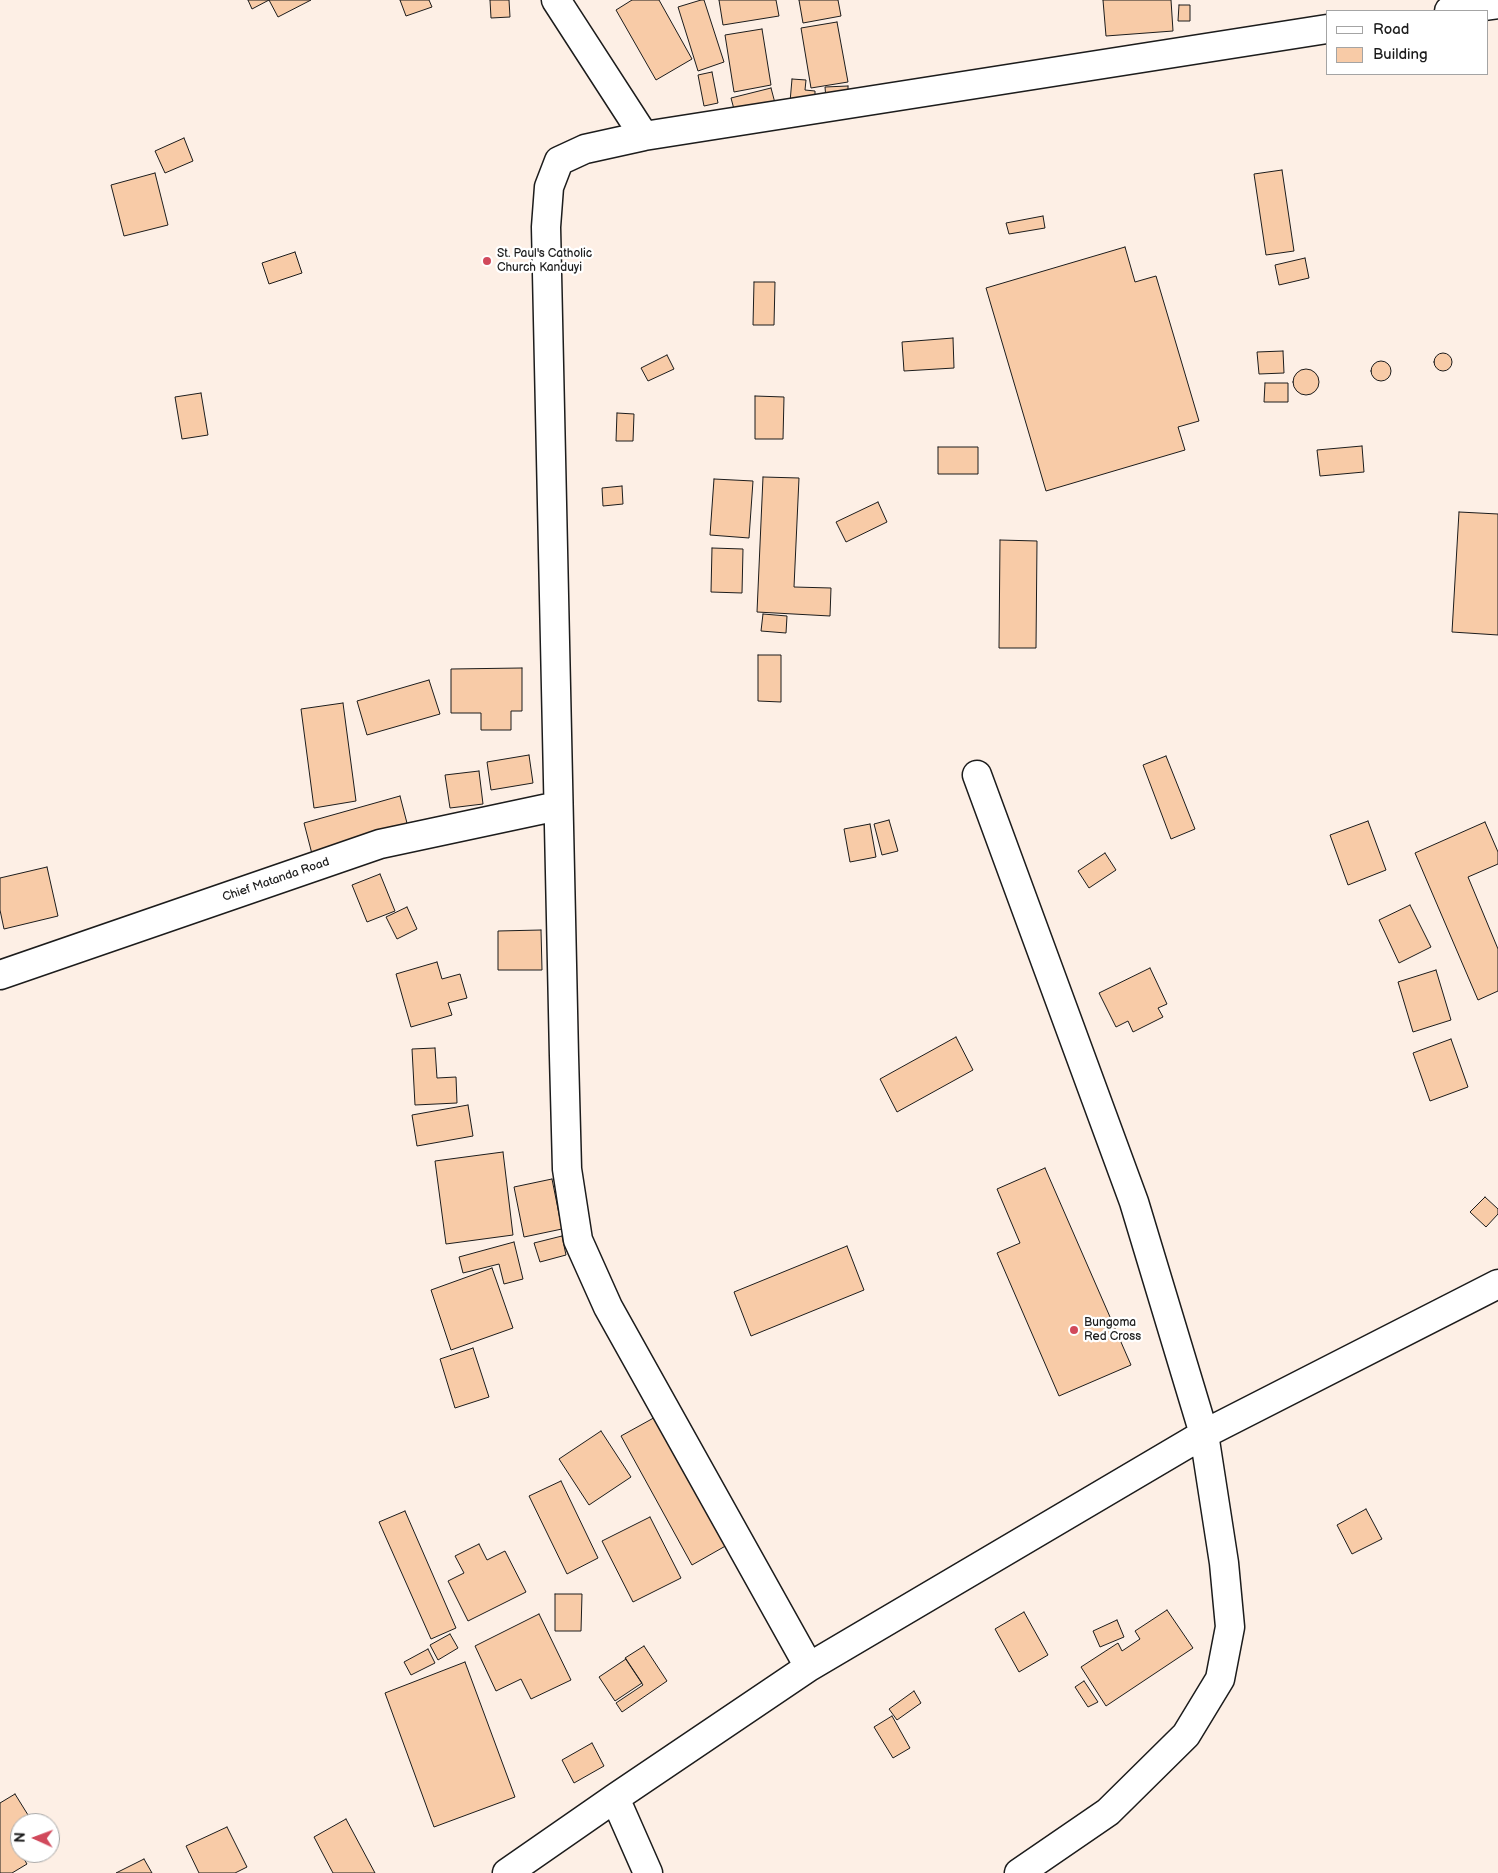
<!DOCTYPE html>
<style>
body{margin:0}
#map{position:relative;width:1498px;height:1873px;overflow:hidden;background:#fdefe5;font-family:"Balsamiq Sans",sans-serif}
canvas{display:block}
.legend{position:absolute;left:1326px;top:10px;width:162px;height:65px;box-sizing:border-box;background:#fff;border:1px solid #a4a4a4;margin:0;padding:6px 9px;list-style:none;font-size:15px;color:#1c1c1c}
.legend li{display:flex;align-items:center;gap:10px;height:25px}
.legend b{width:25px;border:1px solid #a4a4a4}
.north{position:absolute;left:10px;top:1813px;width:50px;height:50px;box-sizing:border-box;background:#fff;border:1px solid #a4a4a4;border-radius:50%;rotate:272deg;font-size:14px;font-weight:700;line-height:20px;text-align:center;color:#1c1c1c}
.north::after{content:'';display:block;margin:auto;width:18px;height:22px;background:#d1495b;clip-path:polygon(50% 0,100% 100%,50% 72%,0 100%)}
</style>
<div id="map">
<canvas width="1498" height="1873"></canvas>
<ul class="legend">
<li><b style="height:6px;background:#fff"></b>Road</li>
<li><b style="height:14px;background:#f8cba7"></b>Building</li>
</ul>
<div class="north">N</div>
</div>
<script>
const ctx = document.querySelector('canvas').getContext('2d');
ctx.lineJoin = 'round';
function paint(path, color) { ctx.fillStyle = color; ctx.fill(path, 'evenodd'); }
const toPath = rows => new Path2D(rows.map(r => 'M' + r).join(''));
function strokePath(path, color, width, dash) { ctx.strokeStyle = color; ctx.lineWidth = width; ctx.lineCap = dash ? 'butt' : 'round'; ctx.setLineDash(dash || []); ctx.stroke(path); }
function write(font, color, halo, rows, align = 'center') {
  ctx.font = font + ' "Balsamiq Sans",sans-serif'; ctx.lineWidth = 4.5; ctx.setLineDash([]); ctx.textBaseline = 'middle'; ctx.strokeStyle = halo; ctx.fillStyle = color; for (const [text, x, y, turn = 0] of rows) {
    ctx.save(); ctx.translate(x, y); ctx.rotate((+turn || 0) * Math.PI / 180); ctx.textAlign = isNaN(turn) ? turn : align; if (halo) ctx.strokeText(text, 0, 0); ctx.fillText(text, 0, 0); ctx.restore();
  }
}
const building = toPath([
 [248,0,311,0,278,17,269,0,252,9,248,0],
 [400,0,429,0,432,7,406,16,400,0],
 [490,0,509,0,510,17,491,18,490,0],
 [632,0,659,0,692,59,656,80,616,10,632,0],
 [701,0,704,0,724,62,698,71,678,7,701,0],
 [719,0,776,0,779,16,723,25,719,0],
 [799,0,838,0,841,16,803,23,799,0],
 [1103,0,1171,0,1173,31,1106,36,1103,0],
 [1179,5,1190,5,1190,21,1178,21,1179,5],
 [837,22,848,82,811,88,801,28,837,22],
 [762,29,771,85,734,92,725,35,762,29],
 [712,72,718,103,704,106,698,75,712,72],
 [792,79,806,80,805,90,815,91,815,99,790,102,792,79],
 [848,86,848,99,826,99,825,87,848,86],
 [771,88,775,103,735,113,731,98,771,88],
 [184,138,193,161,165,173,155,151,184,138],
 [1282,170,1294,251,1266,255,1254,174,1282,170],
 [155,173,168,225,124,236,111,185,155,173],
 [1043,216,1045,228,1009,234,1006,223,1043,216],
 [1125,247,1135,282,1156,276,1199,421,1178,427,1185,450,1046,491,986,288,1125,247],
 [295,252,302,273,269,284,262,263,295,252],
 [1305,258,1309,278,1279,285,1275,265,1305,258],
 [754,282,775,282,774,325,753,325,754,282],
 [953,338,954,368,904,371,902,342,953,338],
 [1283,351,1284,373,1259,374,1257,352,1283,351],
 '1434 362a9 9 0 1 1 18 0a9 9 0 1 1-18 0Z',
 [667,355,674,369,648,381,641,368,667,355],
 '1371 371a10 10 0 1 1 20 0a10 10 0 1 1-20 0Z',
 '1293 382a13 13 0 1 1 26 0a13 13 0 1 1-26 0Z',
 [1265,383,1288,383,1288,402,1264,402,1265,383],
 [201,393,208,435,182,439,175,397,201,393],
 [755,396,784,397,783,439,755,439,755,396],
 [617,413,634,414,633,441,616,441,617,413],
 [1362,446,1364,472,1320,476,1317,450,1362,446],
 [938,447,978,447,978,474,938,474,938,447],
 [763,477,799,478,794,587,831,588,830,616,757,612,763,477],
 [714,479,753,481,749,538,710,535,714,479],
 [622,486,623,504,603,506,602,488,622,486],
 [878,502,887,522,846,542,836,522,878,502],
 [1459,512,1498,514,1498,635,1452,632,1459,512],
 [1000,540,1037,541,1036,648,999,648,1000,540],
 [712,548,743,549,742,593,711,592,712,548],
 [763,614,787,616,786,633,761,631,763,614],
 [758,655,781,655,781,702,758,701,758,655],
 [522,668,522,711,511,711,511,730,481,730,481,713,451,713,451,669,522,668],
 [429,680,440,714,367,735,357,701,429,680],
 [343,703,356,801,314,808,301,709,343,703],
 [529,755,533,783,491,790,487,762,529,755],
 [1166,756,1195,829,1171,839,1143,765,1166,756],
 [479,771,483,804,450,808,445,775,479,771],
 [400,796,408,827,312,854,304,823,400,796],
 [889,820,898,851,882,855,874,824,889,820],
 [1368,821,1386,870,1348,885,1330,835,1368,821],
 [1485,822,1498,852,1498,864,1468,877,1498,949,1498,991,1478,1000,1415,853,1485,822],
 [870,824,876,857,850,862,844,829,870,824],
 [1105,853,1116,870,1089,888,1078,871,1105,853],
 [47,867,58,916,4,929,0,910,0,878,47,867],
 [380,874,395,911,367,922,352,885,380,874],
 [1410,905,1431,947,1399,963,1379,920,1410,905],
 [407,907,417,929,397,939,386,917,407,907],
 [541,930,542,970,498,970,498,931,541,930],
 [437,962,442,979,460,974,467,998,448,1003,452,1015,411,1027,396,974,437,962],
 [1150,968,1167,1004,1158,1008,1163,1017,1133,1032,1128,1021,1116,1027,1099,993,1150,968],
 [1436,970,1451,1020,1413,1032,1398,982,1436,970],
 [956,1037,973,1070,897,1112,880,1079,956,1037],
 [1451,1039,1468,1087,1430,1101,1413,1053,1451,1039],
 [435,1048,437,1078,456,1077,457,1103,415,1105,412,1049,435,1048],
 [468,1105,473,1136,417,1146,412,1115,468,1105],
 [503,1152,513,1235,446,1244,435,1161,503,1152],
 [1045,1168,1131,1365,1059,1396,997,1253,1020,1243,997,1189,1045,1168],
 [552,1179,562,1229,524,1237,514,1187,552,1179],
 [1485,1197,1498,1209,1498,1214,1486,1227,1470,1212,1485,1197],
 [562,1236,566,1255,540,1262,534,1243,562,1236],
 [514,1242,523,1279,504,1284,499,1264,463,1273,459,1257,514,1242],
 [847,1246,864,1290,751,1336,734,1292,847,1246],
 [492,1268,513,1328,451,1350,431,1290,492,1268],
 [473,1348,489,1397,455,1408,440,1359,473,1348],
 [659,1415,729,1544,692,1565,621,1436,659,1415],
 [601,1431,631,1477,589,1505,559,1459,601,1431],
 [561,1481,598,1558,567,1574,529,1496,561,1481],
 [1366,1509,1382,1539,1352,1554,1337,1525,1366,1509],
 [405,1511,456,1628,431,1639,379,1522,405,1511],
 [650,1517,681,1578,633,1602,602,1541,650,1517],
 [479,1544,487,1560,505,1551,526,1592,468,1621,448,1581,464,1573,455,1556,479,1544],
 [555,1594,582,1594,581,1631,555,1631,555,1594],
 [1167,1610,1193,1648,1106,1706,1081,1667,1118,1643,1122,1651,1140,1639,1135,1631,1167,1610],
 [1024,1612,1048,1655,1019,1672,995,1629,1024,1612],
 [539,1614,571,1680,531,1699,521,1679,496,1691,475,1646,539,1614],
 [1117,1620,1124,1637,1100,1647,1093,1631,1117,1620],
 [450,1634,458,1648,438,1660,430,1645,450,1634],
 [644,1646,667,1681,622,1712,616,1703,643,1685,625,1658,644,1646],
 [428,1649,435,1663,411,1675,404,1662,428,1649],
 [626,1659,642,1683,615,1701,599,1677,626,1659],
 [465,1662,515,1797,434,1827,385,1693,465,1662],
 [1084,1681,1098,1702,1088,1707,1075,1687,1084,1681],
 [914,1691,921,1703,897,1720,889,1709,914,1691],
 [892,1716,910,1748,893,1758,874,1727,892,1716],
 [592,1743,604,1766,574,1783,562,1760,592,1743],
 [15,1794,33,1823,20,1823,20,1853,23,1853,21,1854,27,1864,12,1873,0,1873,0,1803,15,1794],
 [346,1819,375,1873,333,1873,314,1837,346,1819],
 [227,1827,247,1867,235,1873,199,1873,186,1846,227,1827],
 [144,1859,152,1873,116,1873,144,1859]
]);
paint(building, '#f8cba7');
strokePath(building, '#1c1c1c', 1);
const street = toPath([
 [556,0,644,136],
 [1449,11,1498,4],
 [977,775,1134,1202,1204,1434,1224,1563,1230,1627,1220,1679,1186,1735,1108,1812,1019,1873],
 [0,975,380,844,558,806],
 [809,1667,608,1307,578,1240,567,1169,564,1056,546,227,549,187,559,161,585,149,644,136,1327,29],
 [615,1798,648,1873],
 [507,1873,615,1798,809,1667,1204,1434,1498,1284]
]);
strokePath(street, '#1c1c1c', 31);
strokePath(street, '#fff', 28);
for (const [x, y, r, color] of [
 [487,261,5,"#d1495b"],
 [1074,1330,5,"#d1495b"]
]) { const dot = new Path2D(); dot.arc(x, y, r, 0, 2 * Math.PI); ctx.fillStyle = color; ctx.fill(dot); strokePath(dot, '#fff', 2); }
write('12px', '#1c1c1c', '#fff', [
 ["St. Paul's Catholic",497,254],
 ["Church Kanduyi",497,268],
 ["Bungoma",1084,1323],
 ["Red Cross",1084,1337]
], 'left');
write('12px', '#1c1c1c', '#fff', [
 ["Chief Matanda Road",276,880,-19]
]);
</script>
